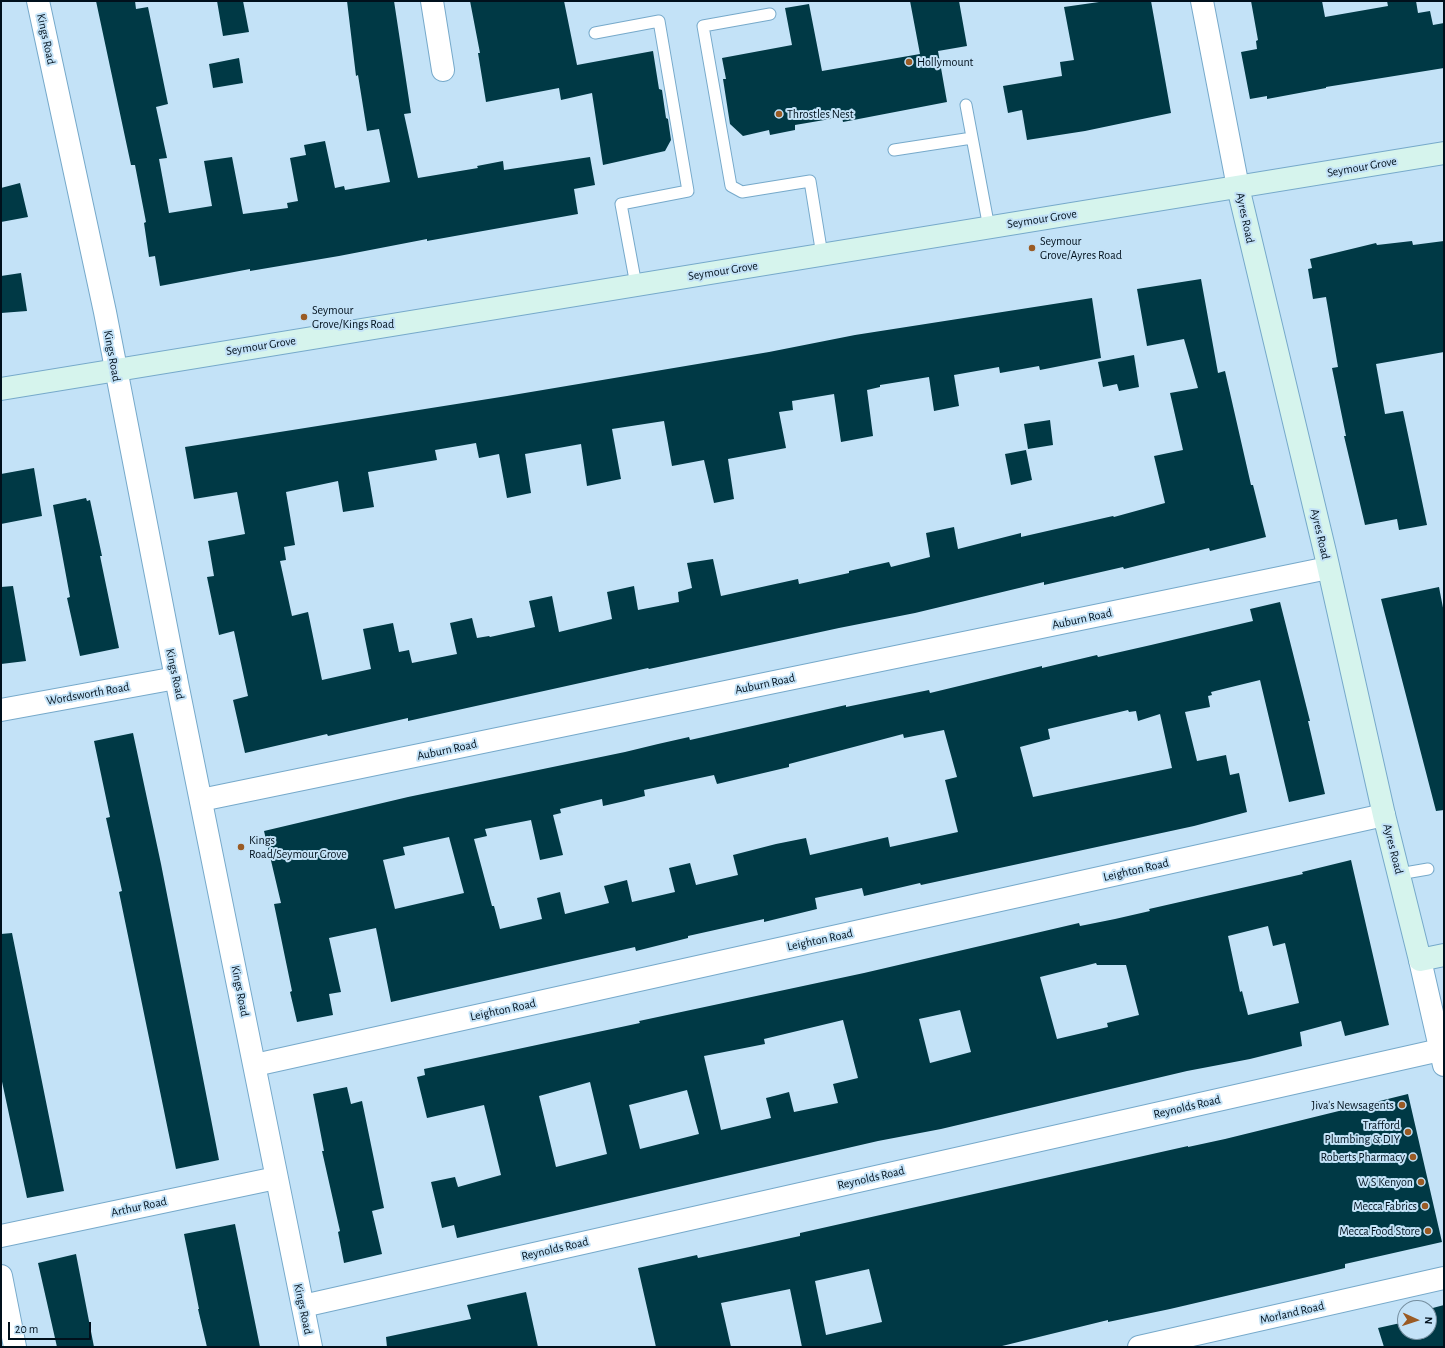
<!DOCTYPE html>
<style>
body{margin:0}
#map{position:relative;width:1445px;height:1348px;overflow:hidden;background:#c3e2f7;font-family:"Alegreya Sans",sans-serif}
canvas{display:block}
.frame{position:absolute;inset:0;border:2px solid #00101c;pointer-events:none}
.north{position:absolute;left:1397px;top:1300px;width:40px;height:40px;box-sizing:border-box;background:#c3e2f7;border:1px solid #758e9f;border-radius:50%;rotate:93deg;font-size:11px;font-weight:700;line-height:16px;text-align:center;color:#00101c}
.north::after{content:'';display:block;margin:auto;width:14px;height:18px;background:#9a5b24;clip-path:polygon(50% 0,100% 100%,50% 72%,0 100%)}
.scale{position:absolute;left:8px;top:1322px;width:83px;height:18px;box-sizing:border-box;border:2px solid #00101c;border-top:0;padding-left:5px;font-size:12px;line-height:14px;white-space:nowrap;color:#00101c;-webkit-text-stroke:3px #c3e2f7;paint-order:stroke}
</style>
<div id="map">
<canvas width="1445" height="1348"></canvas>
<div class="frame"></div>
<div class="north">N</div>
<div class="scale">20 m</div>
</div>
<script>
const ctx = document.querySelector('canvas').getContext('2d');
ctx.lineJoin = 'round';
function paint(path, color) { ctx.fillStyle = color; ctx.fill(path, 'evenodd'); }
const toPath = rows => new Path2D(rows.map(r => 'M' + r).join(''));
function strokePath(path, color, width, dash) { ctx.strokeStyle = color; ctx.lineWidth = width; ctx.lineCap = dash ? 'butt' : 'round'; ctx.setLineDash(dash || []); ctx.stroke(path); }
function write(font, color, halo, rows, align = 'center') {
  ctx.font = font + ' "Alegreya Sans",sans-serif'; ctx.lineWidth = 4; ctx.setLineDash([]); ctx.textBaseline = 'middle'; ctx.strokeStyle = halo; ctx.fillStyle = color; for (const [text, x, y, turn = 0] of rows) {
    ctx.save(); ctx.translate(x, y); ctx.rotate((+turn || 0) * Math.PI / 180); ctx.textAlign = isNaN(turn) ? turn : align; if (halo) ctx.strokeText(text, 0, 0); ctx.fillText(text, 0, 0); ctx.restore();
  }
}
paint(toPath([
 [96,1,135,1,136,9,148,7,168,104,156,107,167,158,159,159,169,213,212,206,204,161,232,157,243,214,288,208,287,203,298,201,290,158,306,155,304,145,325,141,335,188,344,186,345,190,390,182,379,129,367,131,358,75,356,76,347,1,394,1,411,113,404,114,418,178,478,168,477,166,503,161,504,170,590,157,595,185,574,189,578,214,427,241,427,239,339,256,250,271,250,269,160,286,155,256,149,257,144,223,146,222,135,165,131,165],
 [217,1,243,1,249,32,223,36],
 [470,1,564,1,577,65,653,51,659,89,662,90,666,118,668,119,671,140,665,151,603,165,592,93,561,100,559,88,486,102,478,53,480,53],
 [910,1,959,1,967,46,938,51,947,102,843,122,842,117,795,125,795,130,770,135,769,130,743,136,730,124,723,79,726,79,722,58,792,45,785,8,809,4,822,71,920,54],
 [1106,1,1151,1,1171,113,1085,131,1027,140,1022,110,1008,113,1003,86,1062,76,1060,62,1074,60,1064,7],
 [1251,1,1322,1,1325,17,1388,6,1387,1,1416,1,1418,13,1430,11,1433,25,1444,23,1444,68,1326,87,1326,88,1267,99,1267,96,1250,99,1241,52,1257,49,1256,41,1258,40],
 [239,58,243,83,213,88,209,64],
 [20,183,28,217,1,222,1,188],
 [1412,241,1413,245,1444,241,1444,352,1376,364,1385,414,1403,411,1427,525,1399,530,1397,519,1365,525,1344,436,1346,436,1332,368,1338,367,1326,297,1313,299,1308,269,1312,268,1310,259,1376,243,1377,245],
 [21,273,27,311,1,313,1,276],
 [1201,279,1218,373,1225,371,1251,485,1253,485,1266,537,1210,551,1209,548,1124,569,1123,567,1044,585,1044,582,915,613,839,628,649,669,648,668,408,721,408,718,328,736,327,734,245,753,233,700,248,696,234,631,219,635,207,577,214,576,208,541,245,534,237,492,194,499,185,447,507,396,769,352,855,335,1092,298,1101,358,1040,370,1039,366,1000,373,999,367,954,375,959,406,934,411,929,377,880,385,880,387,867,390,873,436,841,442,834,394,792,401,793,410,779,412,786,448,728,459,734,499,714,503,704,460,672,466,664,421,612,429,621,479,587,486,581,444,525,454,531,493,507,498,499,454,479,458,476,443,435,450,437,460,368,472,374,507,343,512,338,481,286,492,295,545,284,547,286,560,280,561,292,616,308,612,322,680,371,669,363,629,393,623,399,652,409,650,412,663,457,654,450,623,472,618,477,638,489,636,490,637,535,627,529,601,552,596,559,632,612,619,607,592,634,586,638,610,679,602,678,592,692,588,687,563,713,559,721,596,798,579,799,584,849,573,849,571,889,562,891,567,930,557,926,533,954,527,958,549,1021,533,1021,537,1113,516,1114,517,1165,503,1154,456,1183,450,1170,393,1198,388,1184,339,1147,346,1137,289],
 [1134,355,1139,387,1119,391,1117,384,1103,387,1098,362],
 [1050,420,1053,445,1028,449,1024,424],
 [1026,450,1032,480,1011,485,1005,454],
 [34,468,42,516,1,524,1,474],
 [86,498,87,501,90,500,102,556,100,556,119,648,80,656,67,598,70,597,53,505],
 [13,586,26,661,1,664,1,587],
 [1439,587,1444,613,1444,810,1436,811,1381,599],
 [1280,602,1310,721,1308,721,1325,794,1289,802,1260,680,1211,692,1212,695,1208,696,1210,707,1185,712,1197,761,1226,755,1230,775,1239,773,1247,812,1194,826,921,885,920,883,864,896,862,888,815,898,817,909,764,922,764,919,688,936,688,938,636,951,635,947,391,1002,376,928,329,938,341,992,329,994,333,1015,297,1022,290,992,292,991,274,904,281,903,264,831,408,797,625,752,658,744,689,737,690,740,846,705,846,707,929,690,930,693,1042,666,1042,668,1097,655,1098,657,1151,645,1253,621,1250,609],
 [1128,710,1129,712,1136,711,1138,721,1160,714,1172,768,1033,797,1020,747,1050,739,1048,729],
 [944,730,957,777,945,780,958,832,890,847,888,837,810,855,806,838,776,844,733,855,738,875,696,885,690,863,669,868,675,892,632,902,627,880,604,886,609,903,565,914,560,892,537,898,542,919,500,929,494,906,492,906,474,839,487,836,485,829,531,820,540,860,563,855,553,815,561,813,560,809,602,799,603,806,625,801,645,796,644,790,714,775,717,784,789,767,789,764,903,734,904,738],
 [449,837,464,893,395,909,383,860,405,855,403,847],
 [133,733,161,864,219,1160,176,1169,119,892,122,891,106,818,110,817,94,741],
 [1351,860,1389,1025,1345,1036,1341,1021,1300,1032,1302,1046,1250,1059,1187,1071,941,1129,878,1141,457,1238,454,1225,442,1228,431,1182,455,1177,458,1187,501,1175,484,1105,427,1118,417,1077,425,1075,424,1069,640,1023,639,1021,864,973,1079,923,1080,926,1115,919,1150,911,1149,909,1303,874,1302,872],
 [1268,926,1273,946,1285,943,1299,1003,1248,1015,1242,991,1240,992,1228,936],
 [1096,963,1097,965,1126,965,1139,1015,1107,1023,1108,1027,1057,1039,1040,977],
 [960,1010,971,1052,930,1063,919,1019],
 [843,1020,858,1078,833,1084,838,1103,794,1112,789,1092,778,1095,766,1098,771,1118,721,1130,704,1056,765,1044,764,1039],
 [590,1082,607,1154,556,1167,539,1096],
 [687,1090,699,1134,640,1149,629,1105],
 [12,933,64,1191,27,1198,1,1077,1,934],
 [347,1087,351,1104,362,1101,384,1208,372,1211,382,1254,344,1263,338,1232,340,1231,322,1151,324,1151,313,1094],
 [1408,1094,1442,1242,1345,1264,1345,1268,1320,1274,1170,1309,1108,1322,1108,1320,998,1347,802,1347,790,1289,721,1303,731,1347,656,1347,638,1268,697,1255,698,1258,750,1247,800,1236,800,1233,1188,1146,1188,1147,1225,1139],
 [869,1269,882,1322,826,1335,815,1281],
 [235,1224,260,1347,207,1347,198,1309,199,1309,184,1234],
 [76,1254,94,1347,57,1347,38,1263],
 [526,1292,538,1347,387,1347,386,1337,471,1319,467,1305],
 [1444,1305,1444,1347,1384,1347,1378,1328,1405,1322,1402,1315,1405,1314,1405,1332,1429,1332,1429,1309]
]), '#003945');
const service = toPath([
 [770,14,703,26,731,186,742,192,810,181,822,255],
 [595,33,659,21,688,191,621,204,636,285],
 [966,105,989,228],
 [894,150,972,138],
 [1399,874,1428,869]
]);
const minor = toPath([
 [432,1,443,70],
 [1202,1,1238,187],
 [1,710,176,678],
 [201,800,1328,568],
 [255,1065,1384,815],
 [1,1236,276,1178],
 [1,1276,15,1347],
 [303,1306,1440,1050],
 [1139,1347,1444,1278]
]);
const tertiary = toPath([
 [38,1,105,312,176,678,311,1347],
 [1420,960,1444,1065]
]);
const secondary = toPath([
 [1238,187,1325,552,1384,815,1420,960,1444,955],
 [1,389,1444,153]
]);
strokePath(service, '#76a9ca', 13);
strokePath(minor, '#76a9ca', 24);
strokePath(tertiary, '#76a9ca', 24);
strokePath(secondary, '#76a9ca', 24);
strokePath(service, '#fff', 11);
strokePath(minor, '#fff', 22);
strokePath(tertiary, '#fff', 22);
strokePath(secondary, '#d6f4ed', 22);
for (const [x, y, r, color] of [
 [909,62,4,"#9a5b24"],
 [779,114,4,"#9a5b24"],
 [1032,248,4,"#9a5b24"],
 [304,317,4,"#9a5b24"],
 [241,847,4,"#9a5b24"],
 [1402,1105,4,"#9a5b24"],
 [1408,1132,4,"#9a5b24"],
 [1413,1157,4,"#9a5b24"],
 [1421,1182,4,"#9a5b24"],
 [1425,1206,4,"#9a5b24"],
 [1428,1231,4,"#9a5b24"]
]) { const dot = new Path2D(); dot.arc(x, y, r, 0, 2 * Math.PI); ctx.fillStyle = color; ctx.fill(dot); strokePath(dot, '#c3e2f7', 1.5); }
write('12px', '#00101c', '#c3e2f7', [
 ["Kings Road",46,39,78],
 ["Seymour Grove",1362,167,-10],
 ["Ayres Road",1245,218,78],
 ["Seymour Grove",1042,219,-9],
 ["Seymour Grove",723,271,-9],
 ["Seymour Grove",261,346,-9],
 ["Kings Road",112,356,80],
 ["Ayres Road",1320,534,77],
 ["Auburn Road",1082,619,-12],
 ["Kings Road",175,674,78],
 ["Auburn Road",765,684,-12],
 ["Wordsworth Road",88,694,-10],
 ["Auburn Road",447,750,-12],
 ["Ayres Road",1393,849,76],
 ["Leighton Road",1136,870,-13],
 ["Leighton Road",820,940,-12],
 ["Kings Road",240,991,79],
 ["Leighton Road",503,1010,-12],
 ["Reynolds Road",1187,1107,-13],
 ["Reynolds Road",871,1178,-13],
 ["Arthur Road",139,1207,-12],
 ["Reynolds Road",555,1249,-13],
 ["Kings Road",303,1309,78],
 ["Morland Road",1292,1313,-13]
]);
write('12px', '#00101c', '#c3e2f7', [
 ["Hollymount",917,62,"left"],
 ["Throstles Nest",787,114,"left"],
 ["Seymour",1040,241,"left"],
 ["Grove/Ayres Road",1040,255,"left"],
 ["Seymour",312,310,"left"],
 ["Grove/Kings Road",312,324,"left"],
 ["Kings",249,840,"left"],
 ["Road/Seymour Grove",249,854,"left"],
 ["Jiva's Newsagents",1394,1105],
 ["Trafford",1400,1125],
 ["Plumbing & DIY",1400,1139],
 ["Roberts Pharmacy",1405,1157],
 ["W S Kenyon",1413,1182],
 ["Mecca Fabrics",1417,1206],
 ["Mecca Food Store",1420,1231]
], 'right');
</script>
